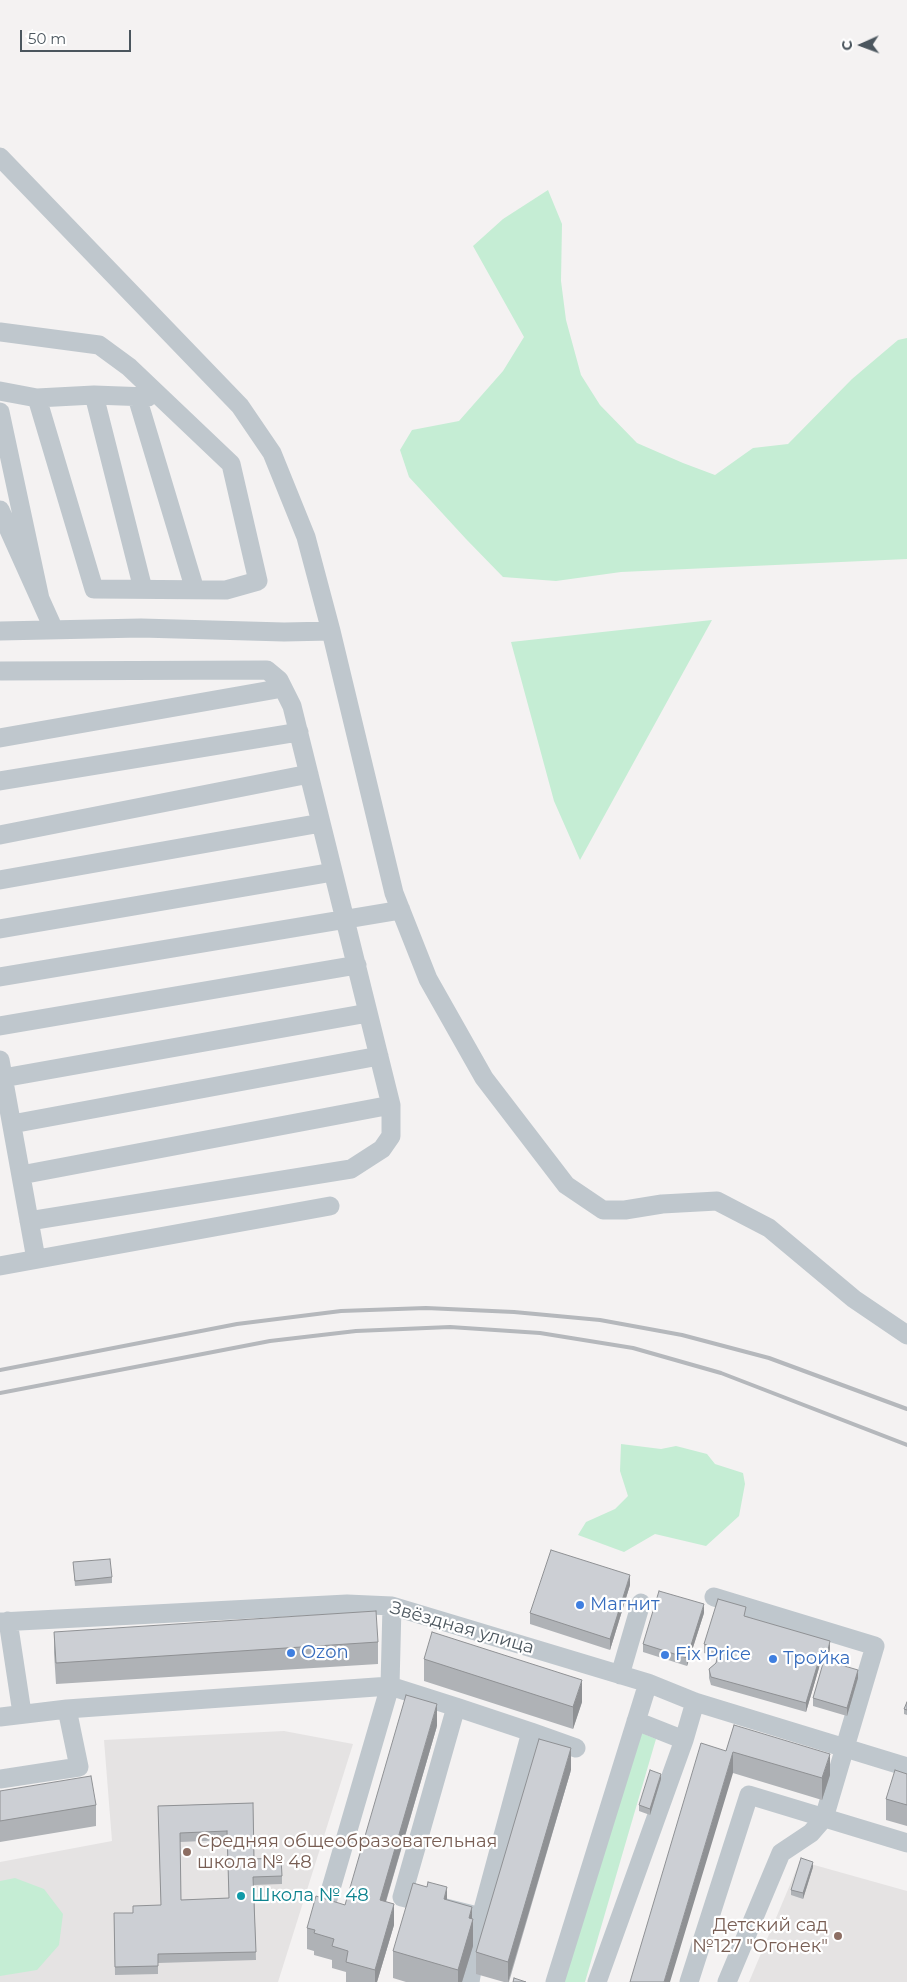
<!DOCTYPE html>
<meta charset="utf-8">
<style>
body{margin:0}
#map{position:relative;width:907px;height:1982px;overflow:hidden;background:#f4f2f2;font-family:Montserrat,sans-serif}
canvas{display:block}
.north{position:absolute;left:837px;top:20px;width:50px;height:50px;-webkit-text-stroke:4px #fff;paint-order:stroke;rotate:268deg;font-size:14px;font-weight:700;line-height:20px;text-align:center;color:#4b565e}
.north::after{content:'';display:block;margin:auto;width:18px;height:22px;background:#4b565e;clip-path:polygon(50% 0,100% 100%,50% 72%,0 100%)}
.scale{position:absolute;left:20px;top:30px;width:111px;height:22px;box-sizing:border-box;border:2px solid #4b565e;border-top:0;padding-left:6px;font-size:15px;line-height:18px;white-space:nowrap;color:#4b565e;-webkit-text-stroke:4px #fff;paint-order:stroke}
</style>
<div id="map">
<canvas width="907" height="1982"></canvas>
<div class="north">С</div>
<div class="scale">50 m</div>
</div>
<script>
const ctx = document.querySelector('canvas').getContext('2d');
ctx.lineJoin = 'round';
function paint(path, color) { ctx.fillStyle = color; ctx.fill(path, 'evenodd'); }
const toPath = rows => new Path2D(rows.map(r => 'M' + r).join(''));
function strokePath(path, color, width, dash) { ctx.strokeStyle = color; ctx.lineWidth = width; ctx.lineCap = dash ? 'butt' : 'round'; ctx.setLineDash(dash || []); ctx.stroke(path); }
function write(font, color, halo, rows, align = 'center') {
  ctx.font = font + ' Montserrat,sans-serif'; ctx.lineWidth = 4.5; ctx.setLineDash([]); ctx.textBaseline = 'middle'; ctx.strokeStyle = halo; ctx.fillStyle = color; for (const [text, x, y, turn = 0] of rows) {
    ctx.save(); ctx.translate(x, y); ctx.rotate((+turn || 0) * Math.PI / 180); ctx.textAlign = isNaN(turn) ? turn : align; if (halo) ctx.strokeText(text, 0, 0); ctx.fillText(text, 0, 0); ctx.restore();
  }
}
paint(toPath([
 [284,1731,353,1744,278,1982,0,1982,0,1862,112,1841,104,1740],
 [800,1861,907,1891,907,1982,749,1982]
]), '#e5e3e3');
paint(toPath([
 [548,190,562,224,561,281,566,320,581,375,600,405,637,443,683,463,715,475,753,448,788,444,852,379,898,340,907,338,907,559,621,572,556,581,503,577,466,539,409,477,400,450,412,430,459,421,503,371,524,337,473,246,503,219],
 [712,620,580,860,554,801,511,642],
 [621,1444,661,1449,676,1446,707,1454,715,1464,743,1473,745,1484,739,1516,706,1546,655,1534,624,1552,578,1535,586,1522,615,1509,628,1496,620,1471],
 [639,1732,656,1739,585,1982,562,1982],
 [15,1878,44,1889,63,1914,59,1945,37,1970,0,1976,0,1881]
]), '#c5edd4');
strokePath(toPath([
 [0,157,240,406,272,453,306,537,331,631,394,893,428,979,484,1078,566,1185,603,1210,625,1210,662,1204,717,1201,769,1228,854,1299,907,1335],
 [0,332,99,345,129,367,231,464,258,581,226,590,94,589,37,398],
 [0,391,37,398,94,395,148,397],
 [94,395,143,589],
 [137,397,195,590],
 [0,412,40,599],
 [0,510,54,630],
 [0,631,141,628,284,632,331,631],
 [0,671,267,670,279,680,292,706,391,1105,391,1136,382,1149,351,1169,29,1221],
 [0,738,283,688],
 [0,781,299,732],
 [0,835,309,774],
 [0,880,321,823],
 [0,929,333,872],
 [0,977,401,910],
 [0,1026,357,965],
 [0,1060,36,1259],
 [3,1078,368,1013],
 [12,1124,379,1056],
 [21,1175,391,1105],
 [0,1266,330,1206],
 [714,1597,875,1646,824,1818,811,1833,781,1853,727,1982],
 [8,1621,22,1713],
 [0,1622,347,1604,392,1606,648,1683,695,1702,907,1767],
 [620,1675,641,1603],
 [456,1707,531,1732,481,1917,470,1982],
 [0,1717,67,1709,390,1686,456,1707,402,1897,481,1917],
 [636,1721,684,1740],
 [531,1732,576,1748],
 [0,1779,79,1767,67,1709],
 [325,1909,390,1686,392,1606],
 [555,1982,648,1683],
 [597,1982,684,1740,695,1702],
 [689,1982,749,1795,907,1843]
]), '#bfc7cd', 19);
strokePath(toPath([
 [0,1370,237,1324,341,1311,426,1308,514,1312,600,1320,682,1335,769,1358,907,1409],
 [0,1393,270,1341,356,1331,450,1327,540,1333,633,1348,721,1373,907,1445]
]), '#b5b8bc', 4);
paint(toPath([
 [73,1562,112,1577,112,1583,75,1586],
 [630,1585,610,1650,530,1624,530,1613],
 [704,1613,687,1666,643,1652,643,1644],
 [746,1616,830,1649,827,1661,858,1678,847,1716,813,1706,813,1698,824,1662,821,1661,806,1712,711,1685,709,1678,709,1669,716,1663,717,1657,704,1653,704,1644],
 [54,1632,378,1642,378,1664,56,1684,54,1653],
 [424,1659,582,1702,573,1729,424,1681],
 [907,1702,907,1715,904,1714,904,1709],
 [734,1725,830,1775,822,1800,733,1773,726,1751],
 [437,1726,386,1902,394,1925,377,1982,346,1982,346,1972,332,1968,332,1960,314,1955,314,1951,307,1949,307,1928,345,1905],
 [571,1770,509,1982,504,1982,476,1974,476,1952],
 [907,1774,907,1826,886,1820,886,1799],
 [661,1779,650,1815,639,1811,639,1805],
 [0,1791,96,1805,96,1826,0,1842],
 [253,1803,254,1859,282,1876,282,1884,254,1885,256,1960,158,1963,158,1974,115,1975,114,1913,133,1913,161,1905,158,1806],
 [227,1840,229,1898,181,1900,180,1842],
 [813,1867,803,1899,791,1895,791,1890],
 [427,1887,447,1900,472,1918,473,1946,462,1982,406,1982,393,1978,393,1951]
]), '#afb2b6');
paint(toPath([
 [630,1575,630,1585,610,1650,610,1639],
 [704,1604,704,1613,687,1666,687,1658],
 [830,1641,830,1649,827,1663,827,1654],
 [821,1653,821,1661,806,1712,806,1703],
 [858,1670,858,1678,847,1716,847,1708],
 [582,1680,582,1702,573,1729,573,1707],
 [437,1704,437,1726,380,1921,380,1900],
 [571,1748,571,1770,508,1982,508,1962],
 [733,1752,733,1773,670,1982,664,1982],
 [830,1754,830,1775,822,1800,822,1778],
 [661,1774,661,1779,650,1815,650,1809],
 [813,1862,813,1867,803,1899,803,1893],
 [447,1887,447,1914,444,1899],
 [394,1904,394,1925,377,1982,375,1982,375,1970],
 [472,1907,472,1922,473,1919,473,1946,462,1982,458,1982,458,1970,469,1918]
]), '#8f9194');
const building = toPath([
 [551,1550,630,1575,610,1639,530,1613,551,1550],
 [110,1559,112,1577,75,1581,73,1562,110,1559],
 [659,1591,704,1604,687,1658,643,1644,659,1591],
 [718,1599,746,1607,744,1616,830,1641,827,1654,821,1653,806,1703,711,1677,709,1669,716,1663,719,1650,704,1644,718,1599],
 [376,1611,378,1642,56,1663,54,1632,376,1611],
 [432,1632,582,1680,573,1707,424,1659,432,1632],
 [824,1660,858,1670,847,1708,813,1698,824,1660],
 [406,1695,437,1704,380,1900,394,1904,375,1970,346,1962,348,1951,332,1946,334,1939,314,1933,315,1930,307,1928,316,1896,345,1905,406,1695],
 [907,1702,907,1710,904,1709,907,1702],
 [734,1725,830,1754,822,1778,733,1752,664,1982,630,1982,701,1743,726,1751,734,1725],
 [539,1739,571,1748,508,1962,476,1952,539,1739],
 [650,1770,661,1774,650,1809,639,1805,650,1770],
 [895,1770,907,1774,907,1805,886,1799,895,1770],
 [91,1776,96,1805,0,1821,0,1791,91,1776],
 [253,1803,254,1859,281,1858,282,1876,253,1877,256,1952,158,1954,158,1966,115,1967,114,1913,133,1913,133,1906,161,1905,158,1806,253,1803],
 [227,1831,229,1898,181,1900,180,1833,227,1831],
 [801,1858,813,1862,803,1893,791,1890,801,1858],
 [428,1882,447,1887,444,1899,472,1907,469,1918,473,1919,458,1970,393,1951,413,1883,427,1887,428,1882],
 [514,1978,526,1982,513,1982,514,1978]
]);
paint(building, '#cccfd4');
strokePath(building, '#8f9194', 1);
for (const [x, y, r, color] of [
 [580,1605,5,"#3f7fe0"],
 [291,1653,5,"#3f7fe0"],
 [665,1655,5,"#3f7fe0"],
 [773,1659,5,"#3f7fe0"],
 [187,1852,5,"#8d6e63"],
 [241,1896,5,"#0f9aa8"],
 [838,1936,5,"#8d6e63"]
]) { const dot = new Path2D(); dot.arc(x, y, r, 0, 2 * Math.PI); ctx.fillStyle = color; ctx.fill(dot); strokePath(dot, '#fff', 2); }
write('18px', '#366cbe', '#fff', [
 ["Магнит",590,1605],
 ["Ozon",301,1653],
 ["Fix Price",675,1655],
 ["Тройка",783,1659]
], 'left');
write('18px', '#4b565e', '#fff', [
 ["Звёздная улица",462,1628,16]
]);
write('18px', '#785e54', '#fff', [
 ["Средняя общеобразовательная",197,1842],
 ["школа № 48",197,1863],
 ["Детский сад",828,1926,"right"],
 ["№127 \"Огонек\"",828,1947,"right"]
], 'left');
write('18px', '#0d838f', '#fff', [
 ["Школа № 48",251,1896]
], 'left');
</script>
